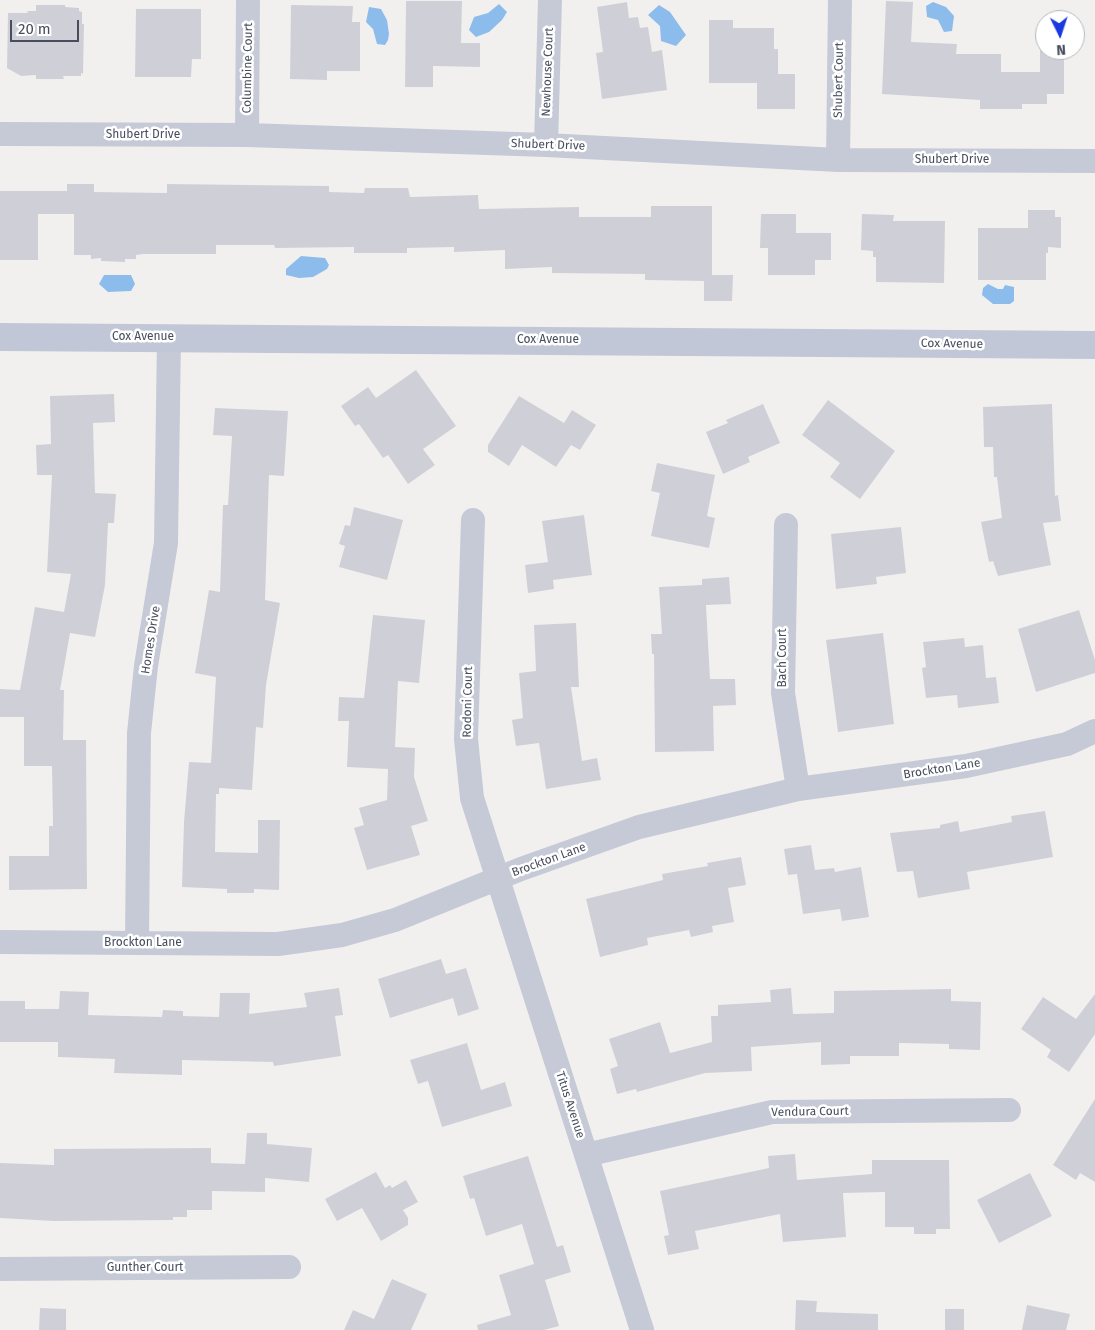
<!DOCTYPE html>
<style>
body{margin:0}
#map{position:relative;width:1095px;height:1330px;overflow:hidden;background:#f2f0ef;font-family:"Fira Sans",sans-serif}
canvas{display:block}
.north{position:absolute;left:1035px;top:10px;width:50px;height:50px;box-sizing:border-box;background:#fff;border:1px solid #b5b8be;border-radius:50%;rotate:176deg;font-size:14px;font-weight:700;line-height:20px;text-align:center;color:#474d5d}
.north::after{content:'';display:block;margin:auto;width:18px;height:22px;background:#1a39e1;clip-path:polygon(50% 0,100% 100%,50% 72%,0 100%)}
.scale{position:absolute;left:10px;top:20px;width:69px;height:22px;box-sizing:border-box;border:2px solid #474d5d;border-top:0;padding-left:6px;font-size:15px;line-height:18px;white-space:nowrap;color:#474d5d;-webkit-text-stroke:4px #fff;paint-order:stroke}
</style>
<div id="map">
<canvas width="1095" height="1330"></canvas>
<div class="north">N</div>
<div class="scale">20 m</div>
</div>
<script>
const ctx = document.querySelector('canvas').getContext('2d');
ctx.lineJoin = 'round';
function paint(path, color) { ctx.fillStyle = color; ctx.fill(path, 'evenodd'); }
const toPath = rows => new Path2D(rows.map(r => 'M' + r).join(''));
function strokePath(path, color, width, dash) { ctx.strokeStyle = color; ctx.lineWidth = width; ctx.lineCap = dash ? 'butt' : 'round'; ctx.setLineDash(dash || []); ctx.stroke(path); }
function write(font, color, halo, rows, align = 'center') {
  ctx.font = font + ' "Fira Sans",sans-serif'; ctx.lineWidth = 5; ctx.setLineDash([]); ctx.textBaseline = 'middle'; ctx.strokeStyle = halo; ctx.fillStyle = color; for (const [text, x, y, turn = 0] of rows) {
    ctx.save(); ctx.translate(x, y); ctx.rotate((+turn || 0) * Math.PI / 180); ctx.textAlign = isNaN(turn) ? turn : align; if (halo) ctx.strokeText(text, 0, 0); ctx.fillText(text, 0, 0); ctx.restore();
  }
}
paint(toPath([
 [933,2,946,7,954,16,952,31,944,32,938,20,927,17,926,6],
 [499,4,507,12,502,20,489,32,476,37,469,30,474,17,488,13],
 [659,5,670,12,686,35,676,46,661,41,660,26,648,15],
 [369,7,381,9,387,20,389,34,388,40,385,45,377,44,373,29,366,22],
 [301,256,325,258,329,265,327,269,313,277,299,278,286,275,286,269],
 [104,275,131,275,135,284,131,291,108,292,99,284],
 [988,284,998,289,1003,289,1005,285,1014,287,1014,301,1010,304,993,304,982,295,983,288]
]), '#8cbcec');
paint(toPath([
 [406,1,462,1,461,43,480,43,480,67,433,66,433,87,405,87],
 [886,1,913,2,911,42,957,44,956,54,1001,54,1001,72,1040,72,1040,50,1064,50,1064,94,1047,94,1047,104,1022,104,1022,109,980,109,980,100,882,94],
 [627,2,629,18,638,17,640,28,648,27,652,52,662,50,667,90,602,99,596,53,603,52,597,7],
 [36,5,65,5,65,7,79,8,79,11,82,12,82,24,84,24,83,74,81,73,81,76,63,76,64,79,36,79,36,75,21,76,7,68,8,13,28,13,27,11,36,11],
 [291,5,353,6,352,22,360,22,360,71,327,71,327,80,290,79],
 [136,9,201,9,201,59,192,59,191,77,135,77],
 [709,20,733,20,733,28,774,28,774,49,778,49,778,74,795,74,795,109,757,109,757,83,709,83],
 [67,184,94,184,94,192,167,193,167,184,329,186,329,192,364,193,365,188,408,188,410,197,478,195,479,209,579,207,579,217,651,217,651,206,712,206,712,275,733,275,732,301,704,301,704,281,645,280,645,274,552,273,552,267,505,269,505,250,454,252,454,247,407,248,407,253,354,253,354,247,275,248,274,245,216,245,216,254,143,254,136,255,136,259,125,259,125,262,101,261,101,258,91,259,91,255,74,255,74,214,38,214,38,260,0,260,0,191,67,191],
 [1028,210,1055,210,1055,217,1061,217,1061,248,1048,247,1048,253,1046,253,1046,280,978,280,978,228,1028,228],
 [761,214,796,214,796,233,831,233,831,260,815,260,815,275,768,275,768,248,760,248],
 [862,214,894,215,893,221,945,221,944,283,876,282,876,257,873,257,873,251,861,250],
 [416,370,456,426,423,449,435,465,408,484,388,455,383,458,359,424,355,426,341,406,368,387,376,398],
 [114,394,115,422,93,423,95,493,116,494,114,523,108,523,105,585,95,637,70,633,60,690,64,690,63,740,86,740,87,889,9,890,9,856,49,856,49,826,53,826,52,766,24,766,24,717,0,717,0,689,20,690,35,607,64,612,71,574,47,572,52,475,37,475,36,445,51,444,50,396],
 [519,396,564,423,572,410,596,425,580,450,571,445,556,467,522,445,509,466,488,452,488,445],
 [828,400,895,451,860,499,830,477,840,463,802,435],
 [763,404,780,443,748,457,750,462,723,474,706,432,728,423,726,420],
 [1052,404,1055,496,1058,495,1061,521,1043,523,1051,565,998,576,993,561,989,562,981,522,1002,518,997,477,994,477,993,447,984,447,983,407],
 [215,408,288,411,284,476,269,475,265,600,280,603,266,685,263,728,256,727,252,790,219,788,219,794,216,794,215,852,258,853,258,820,280,820,279,890,254,889,254,893,227,893,227,889,182,887,184,822,189,762,211,763,216,677,195,673,209,590,220,592,223,505,228,505,232,436,213,435],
 [657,463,715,475,707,516,715,518,709,548,651,536,660,493,651,491],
 [354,507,403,520,387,580,339,567,345,546,339,544,345,525,350,526],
 [584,515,592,575,553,580,554,589,528,593,525,565,548,562,542,521],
 [901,527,906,573,876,577,877,584,836,589,831,534],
 [729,577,731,604,706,605,710,679,735,679,736,705,713,706,714,751,655,752,654,654,652,654,651,634,662,634,659,587,702,585,702,579],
 [1079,610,1095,660,1095,673,1036,692,1018,629],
 [373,615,425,620,419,683,398,681,395,747,415,748,414,777,428,821,411,826,420,855,367,870,354,828,364,825,359,808,387,800,388,769,347,767,349,721,338,721,339,697,364,698],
 [576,623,579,687,571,687,582,761,597,758,601,780,546,789,539,743,516,746,512,720,523,718,519,673,536,671,534,625],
 [883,633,894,724,838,732,826,640],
 [964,638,965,647,983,645,986,678,996,677,999,703,958,708,957,695,926,698,922,668,926,667,923,642],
 [1045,811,1053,857,967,872,970,889,918,898,913,871,897,872,890,833,940,828,940,825,958,821,960,832,1012,822,1011,816],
 [811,845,815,870,834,868,835,872,861,867,869,917,842,921,840,909,803,914,797,874,788,875,784,849],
 [741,857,746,885,728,888,734,922,712,926,713,932,691,937,689,930,647,938,648,945,600,957,586,899,663,880,662,874,708,866,707,863],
 [441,959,446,974,466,968,479,1009,458,1016,453,998,390,1018,378,979],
 [339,988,343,1015,335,1016,341,1056,274,1066,273,1062,182,1060,182,1075,114,1073,115,1059,58,1057,58,1042,0,1042,0,1001,25,1001,25,1009,59,1009,60,991,89,992,88,1015,162,1017,163,1010,183,1011,183,1016,219,1017,220,993,250,993,249,1014,307,1007,304,993],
 [791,988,793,1014,834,1013,834,991,951,989,951,1001,981,1002,980,1050,949,1049,949,1044,899,1043,899,1056,850,1056,850,1064,821,1065,821,1042,751,1047,752,1071,705,1073,637,1092,636,1089,617,1094,610,1069,618,1066,609,1039,660,1022,670,1053,712,1042,711,1016,718,1016,718,1005,771,1002,770,990],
 [1095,994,1095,1034,1069,1072,1047,1057,1051,1050,1021,1029,1043,997,1076,1019],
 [467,1043,481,1090,505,1082,512,1106,442,1127,428,1081,418,1084,410,1060],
 [1095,1099,1095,1182,1080,1173,1076,1180,1053,1165],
 [247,1133,267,1133,267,1144,312,1148,309,1182,265,1178,265,1192,212,1191,212,1210,187,1210,187,1217,173,1217,173,1220,54,1221,0,1218,0,1163,54,1165,54,1149,211,1148,211,1163,245,1164],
 [795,1154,797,1180,872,1174,872,1160,949,1160,950,1229,936,1229,936,1234,914,1234,914,1227,885,1227,885,1192,843,1193,846,1237,783,1242,780,1214,695,1231,699,1249,668,1255,664,1236,669,1235,660,1191,769,1168,768,1156],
 [528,1156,557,1247,563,1245,571,1272,545,1280,559,1326,544,1330,478,1330,477,1325,511,1315,499,1275,534,1264,522,1224,486,1236,474,1198,470,1199,463,1176],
 [376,1172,385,1188,390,1185,392,1188,406,1180,418,1202,403,1210,408,1218,408,1225,381,1241,362,1208,337,1221,325,1199],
 [1030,1173,1052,1216,999,1243,977,1200],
 [392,1279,427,1294,411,1330,344,1330,353,1310,374,1319],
 [796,1300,817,1301,816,1312,878,1314,878,1330,795,1330],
 [1027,1305,1070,1314,1066,1330,1022,1330],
 [40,1308,66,1309,66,1330,39,1330],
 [945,1309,964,1309,964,1330,945,1330]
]), '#cfd0d7');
strokePath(toPath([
 [0,134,247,135,546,145,838,160,1095,161],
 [247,135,248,0],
 [546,145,550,0],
 [838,160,840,0],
 [473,520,466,739,472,798,642,1330],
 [786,525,783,693,798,789],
 [0,942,278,944,342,935,395,920,521,869,639,827,798,789,966,766,1067,744,1095,731],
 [137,943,139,733,146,666,166,543,169,338],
 [586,1155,772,1112,1009,1110],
 [0,1269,289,1267]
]), '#c6cad6', 24);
strokePath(toPath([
 [0,337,1095,345]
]), '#c2c7d8', 28);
write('12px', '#474d5d', '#fff', [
 ["Columbine Court",248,68,-89],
 ["Newhouse Court",548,72,-88],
 ["Shubert Court",839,80,-89],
 ["Shubert Drive",143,135],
 ["Shubert Drive",548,145,2],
 ["Shubert Drive",952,160],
 ["Cox Avenue",143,337],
 ["Cox Avenue",548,340],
 ["Cox Avenue",952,344,1],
 ["Homes Drive",151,640,-81],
 ["Bach Court",783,658,-90],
 ["Rodoni Court",468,702,-89],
 ["Brockton Lane",942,769,-9],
 ["Brockton Lane",549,860,-20],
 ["Brockton Lane",143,943],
 ["Titus Avenue",570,1105,72],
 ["Vendura Court",810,1112,-1],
 ["Gunther Court",145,1268]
]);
</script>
